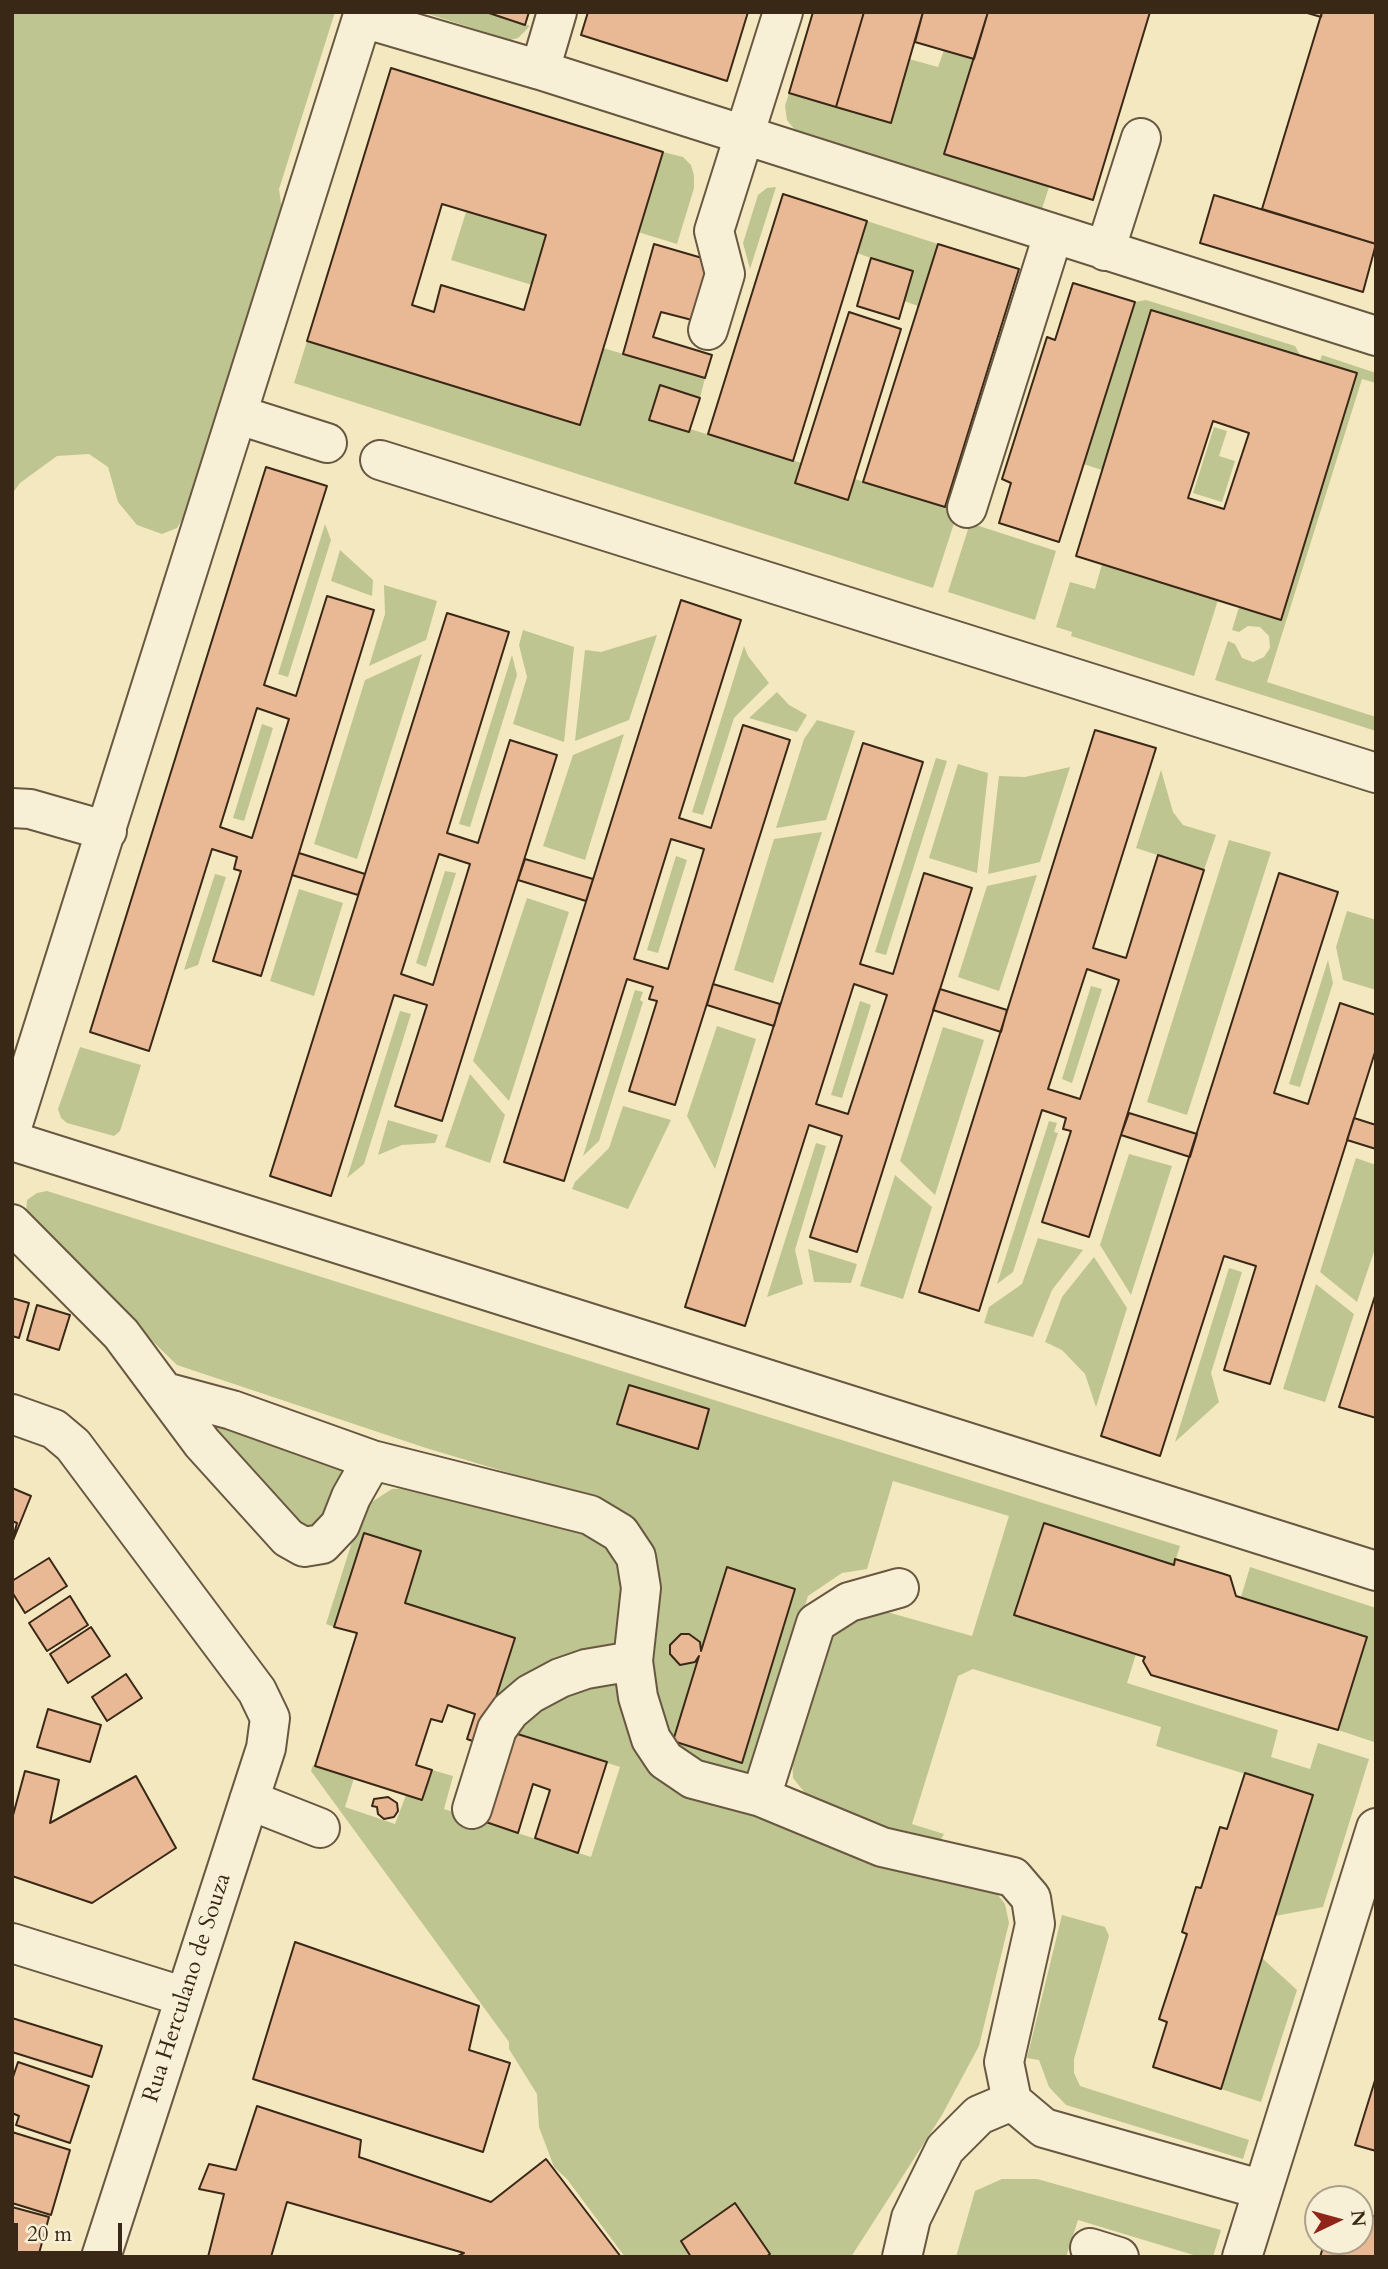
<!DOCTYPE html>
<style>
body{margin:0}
#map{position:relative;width:1388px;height:2269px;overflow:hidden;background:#f4e8c0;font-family:Cardo,serif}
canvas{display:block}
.frame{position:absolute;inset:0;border:14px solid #3a2817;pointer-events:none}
.north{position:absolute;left:1304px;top:2185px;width:70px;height:70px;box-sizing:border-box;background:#f8f0d6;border:2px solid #aca08a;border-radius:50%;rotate:85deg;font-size:19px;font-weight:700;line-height:28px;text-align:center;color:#3a2817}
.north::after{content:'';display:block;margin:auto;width:24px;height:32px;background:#8f2418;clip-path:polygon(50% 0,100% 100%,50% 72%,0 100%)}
.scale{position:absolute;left:14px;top:2223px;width:108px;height:32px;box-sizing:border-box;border:4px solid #3a2817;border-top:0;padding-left:9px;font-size:21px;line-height:24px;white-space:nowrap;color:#3a2817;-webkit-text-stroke:5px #f8f0d6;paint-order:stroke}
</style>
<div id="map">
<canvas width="1388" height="2269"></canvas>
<div class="frame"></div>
<div class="north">N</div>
<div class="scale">20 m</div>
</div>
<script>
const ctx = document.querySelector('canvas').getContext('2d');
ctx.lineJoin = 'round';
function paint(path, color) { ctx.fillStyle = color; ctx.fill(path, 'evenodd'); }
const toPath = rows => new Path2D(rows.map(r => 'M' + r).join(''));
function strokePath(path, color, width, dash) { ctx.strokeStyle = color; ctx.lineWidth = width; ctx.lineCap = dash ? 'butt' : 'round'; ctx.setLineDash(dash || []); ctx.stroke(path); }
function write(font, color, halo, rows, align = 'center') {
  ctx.font = font + ' Cardo,serif'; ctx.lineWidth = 6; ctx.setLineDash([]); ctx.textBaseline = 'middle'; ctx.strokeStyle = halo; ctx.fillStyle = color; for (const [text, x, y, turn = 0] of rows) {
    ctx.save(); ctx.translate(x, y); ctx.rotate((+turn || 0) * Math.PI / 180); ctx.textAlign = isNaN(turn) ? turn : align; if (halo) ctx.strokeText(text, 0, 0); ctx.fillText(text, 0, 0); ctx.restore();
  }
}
paint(toPath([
 [12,12,335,12,279,189,283,217,195,497,177,528,162,534,137,525,118,502,108,467,89,454,57,456,20,483,12,494],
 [422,12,486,12,530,26,518,38,510,40],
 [944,50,974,59,944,154,1049,187,1042,209,807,136,795,130,787,120,785,106,789,93,891,123,909,59,938,67],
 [663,152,683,157,691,165,694,176,694,188,677,244,638,232],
 [776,187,750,269,743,243,758,195,767,188],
 [466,212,546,235,532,285,451,260],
 [867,221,938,244,918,306,904,301,871,258,857,253],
 [1146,300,1295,346,1300,355,1152,310,1102,470,1083,464,1135,302],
 [307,341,580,424,603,348,705,378,700,398,660,386,649,420,689,432,690,429,802,463,795,483,848,500,855,479,958,511,933,588,294,383],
 [1322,355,1376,373,1376,383,1362,379,1267,682,1376,717,1376,731,1215,680,1228,641,1235,644,1242,658,1253,662,1264,657,1270,648,1269,636,1260,627,1248,626,1239,632,1232,630,1239,607,1356,373,1320,361],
 [1214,427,1227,431,1219,456,1235,461,1222,502,1193,493],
 [970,523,1056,551,1035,620,948,592],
 [325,524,331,540,288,677,278,674],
 [340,550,373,580,372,596,331,581],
 [1102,564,1218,600,1194,676,1071,636,1072,632,1056,627,1070,582,1095,589],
 [384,585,437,601,426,640,369,666,385,614],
 [523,630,574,647,564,742,513,724,527,677,519,645],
 [657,635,629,720,575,741,585,650,601,652],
 [744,646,748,656,769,683,734,718,703,815,692,812],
 [422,654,357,859,314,844,365,680],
 [512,655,517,675,470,827,459,824],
 [777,692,789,705,807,715,797,732,749,718],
 [817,720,855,731,826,820,776,828,804,739],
 [262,724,273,728,244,821,233,818],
 [624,734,585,860,543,846,573,755],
 [936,758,947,761,886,955,875,952],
 [958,764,988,773,977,873,929,858],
 [1070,767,1040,862,988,874,999,776,1025,777],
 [1161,770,1173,812,1183,825,1216,835,1204,870,1136,848],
 [822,832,773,983,734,970,774,839],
 [1229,840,1271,852,1187,1115,1147,1102],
 [676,856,687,860,658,953,647,950],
 [445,871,456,873,426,967,416,963],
 [215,874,226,877,198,965,184,970],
 [1037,875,999,991,958,977,987,886],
 [299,889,343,903,314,996,270,981],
 [527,898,569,912,509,1101,473,1061],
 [1347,911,1376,920,1376,990,1343,980,1336,947],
 [1328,960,1333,983,1300,1087,1289,1084],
 [1091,986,1102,989,1072,1083,1062,1079],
 [635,990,643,992,640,1000,643,1002,599,1141,583,1156],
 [860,1001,871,1005,842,1098,831,1095],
 [400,1011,411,1014,364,1164,347,1178],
 [717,1026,756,1039,715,1169,687,1116],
 [943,1027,984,1040,935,1195,900,1161],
 [80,1047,141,1065,120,1131,114,1136,67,1123,61,1118,58,1109],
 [470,1074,505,1115,490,1163,445,1147],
 [623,1106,671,1120,628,1209,572,1189,575,1182,609,1148],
 [388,1120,438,1135,435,1143,402,1145,378,1155],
 [1049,1121,1057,1123,1054,1132,1058,1133,1013,1272,997,1284],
 [816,1143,826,1146,795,1250,803,1284,767,1297],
 [1129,1154,1172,1166,1131,1295,1100,1245],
 [1356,1158,1376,1165,1376,1246,1357,1302,1320,1272],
 [895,1175,932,1207,903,1299,860,1286],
 [47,1191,1180,1546,1174,1565,1044,1523,1014,1615,1136,1654,1127,1683,1278,1730,1271,1757,1310,1769,1318,1743,1369,1759,1323,1907,1275,1916,1312,1795,1156,1746,1161,1727,973,1669,958,1676,912,1824,944,1834,940,1841,927,1845,809,1798,793,1778,792,1753,829,1633,854,1615,880,1610,972,1636,1009,1516,893,1481,867,1569,842,1573,808,1596,751,1778,694,1761,661,1733,649,1659,596,1499,426,1448,177,1365,35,1227,26,1214,27,1200,37,1193],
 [1038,1238,1083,1250,1052,1290,1033,1337,984,1323,989,1307,1022,1284],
 [808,1249,857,1264,851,1283,814,1282],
 [1094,1257,1127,1308,1096,1407,1085,1374,1062,1350,1045,1342,1062,1297],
 [1229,1268,1242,1272,1211,1373,1219,1402,1175,1442],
 [1316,1284,1354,1314,1325,1402,1283,1389],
 [203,1419,347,1471,317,1528,308,1528,297,1521],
 [430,1487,585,1528,610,1544,621,1564,623,1596,615,1645,487,1725,514,1638,405,1603,421,1551,364,1533,334,1627,326,1624,357,1526,367,1505,392,1489],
 [1250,1567,1376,1608,1374,1742,1338,1730,1367,1637,1241,1597],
 [618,1676,623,1702,756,1814,995,1891,1005,1904,1009,1923,979,2046,942,2115,851,2257,625,2257,567,2179,554,2167,539,2127,537,2094,509,2049,509,2042,311,1771,313,1765,354,1778,345,1807,395,1824,406,1795,423,1800,432,1770,453,1776,444,1809,591,1857,620,1767,508,1731,535,1703],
 [1062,1915,1105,1927,1109,1936,1074,2059,1074,2073,1080,2086,1249,2140,1243,2159,1066,2105,1049,2087,1039,2060,1027,2058],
 [1262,1958,1297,1990,1261,2102,1221,2089],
 [1002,2179,1037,2179,1221,2230,1213,2257,1200,2257,1078,2220,1066,2257,956,2257,975,2191]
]), '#bfc590');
const building = toPath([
 [486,12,529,12,525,25,486,12],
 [588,12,748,12,727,81,581,35,588,12],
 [813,12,864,12,836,107,789,93,813,12],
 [864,12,923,12,891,123,836,107,864,12],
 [923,12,988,12,974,59,915,42,923,12],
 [988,12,1150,12,1093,200,944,154,988,12],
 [1304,12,1322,12,1321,17,1304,12],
 [1322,12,1376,12,1376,244,1262,209,1322,12],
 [391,68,663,152,580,425,307,341,391,68],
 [442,204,546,235,524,310,441,285,434,312,412,305,442,204],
 [783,194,867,221,793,461,708,434,783,194],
 [1214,195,1376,244,1363,292,1200,243,1214,195],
 [654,244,709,260,692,320,661,312,653,337,712,355,705,378,623,354,654,244],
 [938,244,1019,269,945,507,863,482,938,244],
 [871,258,913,271,899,319,857,306,871,258],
 [1073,283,1135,302,1059,542,999,523,1011,483,1002,479,1047,337,1055,340,1073,283],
 [1151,310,1357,373,1281,620,1076,556,1151,310],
 [1213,421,1249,433,1224,509,1188,498,1213,421],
 [849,312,901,329,848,500,795,483,849,312],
 [660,385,700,398,689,432,649,420,660,385],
 [266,467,327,486,264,685,296,696,327,596,374,610,261,976,213,961,241,871,234,869,237,857,212,849,149,1051,90,1032,266,467],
 [257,708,289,719,252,838,220,827,257,708],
 [681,600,741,620,679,818,711,828,743,725,790,740,675,1105,629,1091,657,1001,649,999,653,987,627,979,564,1181,504,1162,681,600],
 [671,839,704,849,668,969,634,959,671,839],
 [447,613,509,632,447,833,478,843,510,740,557,755,442,1121,395,1106,427,1005,394,995,331,1196,270,1176,447,613],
 [439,854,470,864,433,985,401,974,439,854],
 [1095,730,1156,748,1093,948,1126,958,1158,855,1204,870,1089,1237,1042,1222,1071,1131,1063,1129,1066,1118,1042,1110,979,1311,919,1292,1095,730],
 [1087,969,1119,980,1080,1099,1048,1089,1087,969],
 [863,743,923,762,860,964,893,974,924,873,972,888,857,1252,810,1237,842,1136,809,1125,745,1326,685,1307,863,743],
 [854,984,887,995,848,1114,816,1104,854,984],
 [299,853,365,874,358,895,292,875,299,853],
 [525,859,593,879,586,901,518,880,525,859],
 [1279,873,1338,892,1274,1093,1308,1104,1340,1003,1376,1015,1376,1049,1270,1384,1224,1370,1256,1266,1224,1256,1160,1456,1101,1436,1279,873],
 [713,984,780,1004,774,1026,707,1005,713,984],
 [940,989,1007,1010,1001,1032,933,1010,940,989],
 [1129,1113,1197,1134,1190,1157,1121,1135,1129,1113],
 [1354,1118,1376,1125,1376,1149,1347,1140,1354,1118],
 [1376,1293,1376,1418,1339,1407,1376,1293],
 [12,1298,29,1303,19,1338,12,1336,12,1298],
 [37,1305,70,1315,59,1350,27,1340,37,1305],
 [629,1385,709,1409,698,1449,617,1424,629,1385],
 [12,1488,31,1496,12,1543,12,1488],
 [12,1521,17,1523,12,1542,12,1521],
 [1044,1523,1174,1565,1175,1559,1224,1574,1230,1576,1236,1596,1367,1637,1338,1730,1151,1675,1143,1661,1145,1657,1014,1615,1044,1523],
 [364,1533,421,1551,405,1603,515,1638,481,1744,467,1739,475,1714,448,1705,442,1722,431,1719,416,1765,432,1770,422,1800,315,1766,357,1633,334,1627,364,1533],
 [49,1558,67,1586,25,1613,12,1592,12,1581,49,1558],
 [727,1567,795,1589,742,1763,673,1741,699,1656,695,1662,680,1665,670,1654,670,1645,681,1634,689,1634,700,1642,701,1651,727,1567],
 [70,1596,88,1625,47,1651,29,1623,70,1596],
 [91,1627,110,1656,68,1683,50,1654,91,1627],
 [126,1674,142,1698,107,1721,92,1697,126,1674],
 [48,1709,101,1725,90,1762,37,1747,48,1709],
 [508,1731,607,1762,578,1853,535,1838,550,1790,533,1784,518,1833,480,1820,508,1731],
 [25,1771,59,1780,50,1823,136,1776,176,1848,92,1903,12,1876,12,1819,25,1771],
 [1245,1773,1313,1795,1221,2089,1153,2067,1167,2022,1159,2019,1187,1934,1182,1932,1196,1887,1201,1888,1220,1827,1227,1829,1245,1773],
 [388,1797,397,1803,398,1811,394,1817,384,1819,378,1814,377,1807,372,1806,374,1799,388,1797],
 [295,1942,479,2006,469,2050,510,2063,483,2152,253,2079,295,1942],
 [12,2018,102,2046,92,2077,12,2052,12,2018],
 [18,2062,89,2086,70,2143,16,2125,19,2116,12,2113,12,2080,18,2062],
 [1376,2077,1376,2151,1355,2145,1376,2077],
 [257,2106,361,2140,359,2157,491,2202,546,2159,621,2257,456,2257,464,2253,287,2202,271,2257,208,2257,224,2194,199,2189,209,2164,236,2170,257,2106],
 [12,2132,70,2150,51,2215,12,2203,12,2132],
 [735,2203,770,2254,766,2257,691,2257,681,2241,735,2203],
 [12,2207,49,2217,38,2257,12,2257,12,2207],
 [1360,2212,1376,2217,1376,2257,1320,2257,1325,2241,1360,2241,1360,2212]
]);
paint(building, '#e9b996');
strokePath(building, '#3a2817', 2);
const minor = toPath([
 [363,18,540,70,1376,336],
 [540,70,557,12],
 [1105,251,1141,138],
 [708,330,725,274,714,231,783,12],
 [239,415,327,443],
 [380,460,1376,773],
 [967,508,1053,235],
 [12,808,30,809,107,831],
 [12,1127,364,12],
 [12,1141,1376,1571],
 [12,1224,121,1334,202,1443,288,1538,304,1547,322,1544,340,1525,351,1497,372,1460],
 [165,1392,232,1410,372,1460,590,1515,620,1533,636,1557,641,1588,633,1661,638,1697,651,1739,665,1760,693,1779,761,1797,816,1623,849,1602,899,1588],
 [12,1414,54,1429,73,1445,257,1691,270,1718,266,1748,101,2257],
 [761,1797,882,1847,1013,1877,1031,1898,1035,1924,1004,2062,1012,2101,1044,2128,1263,2190],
 [249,1800,320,1828],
 [472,1809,497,1729,510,1711,530,1694,560,1678,586,1669,633,1661],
 [12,1943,185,1997],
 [1090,2248,1119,2257],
 [902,2257,911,2218,945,2149,979,2115,1012,2101],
 [1242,2257,1376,1828]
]);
strokePath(minor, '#685841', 42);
strokePath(minor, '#f8f0d6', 38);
write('23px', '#3a2817', '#f8f0d6', [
 ["Rua Herculano de Souza",188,1988,-72]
]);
</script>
